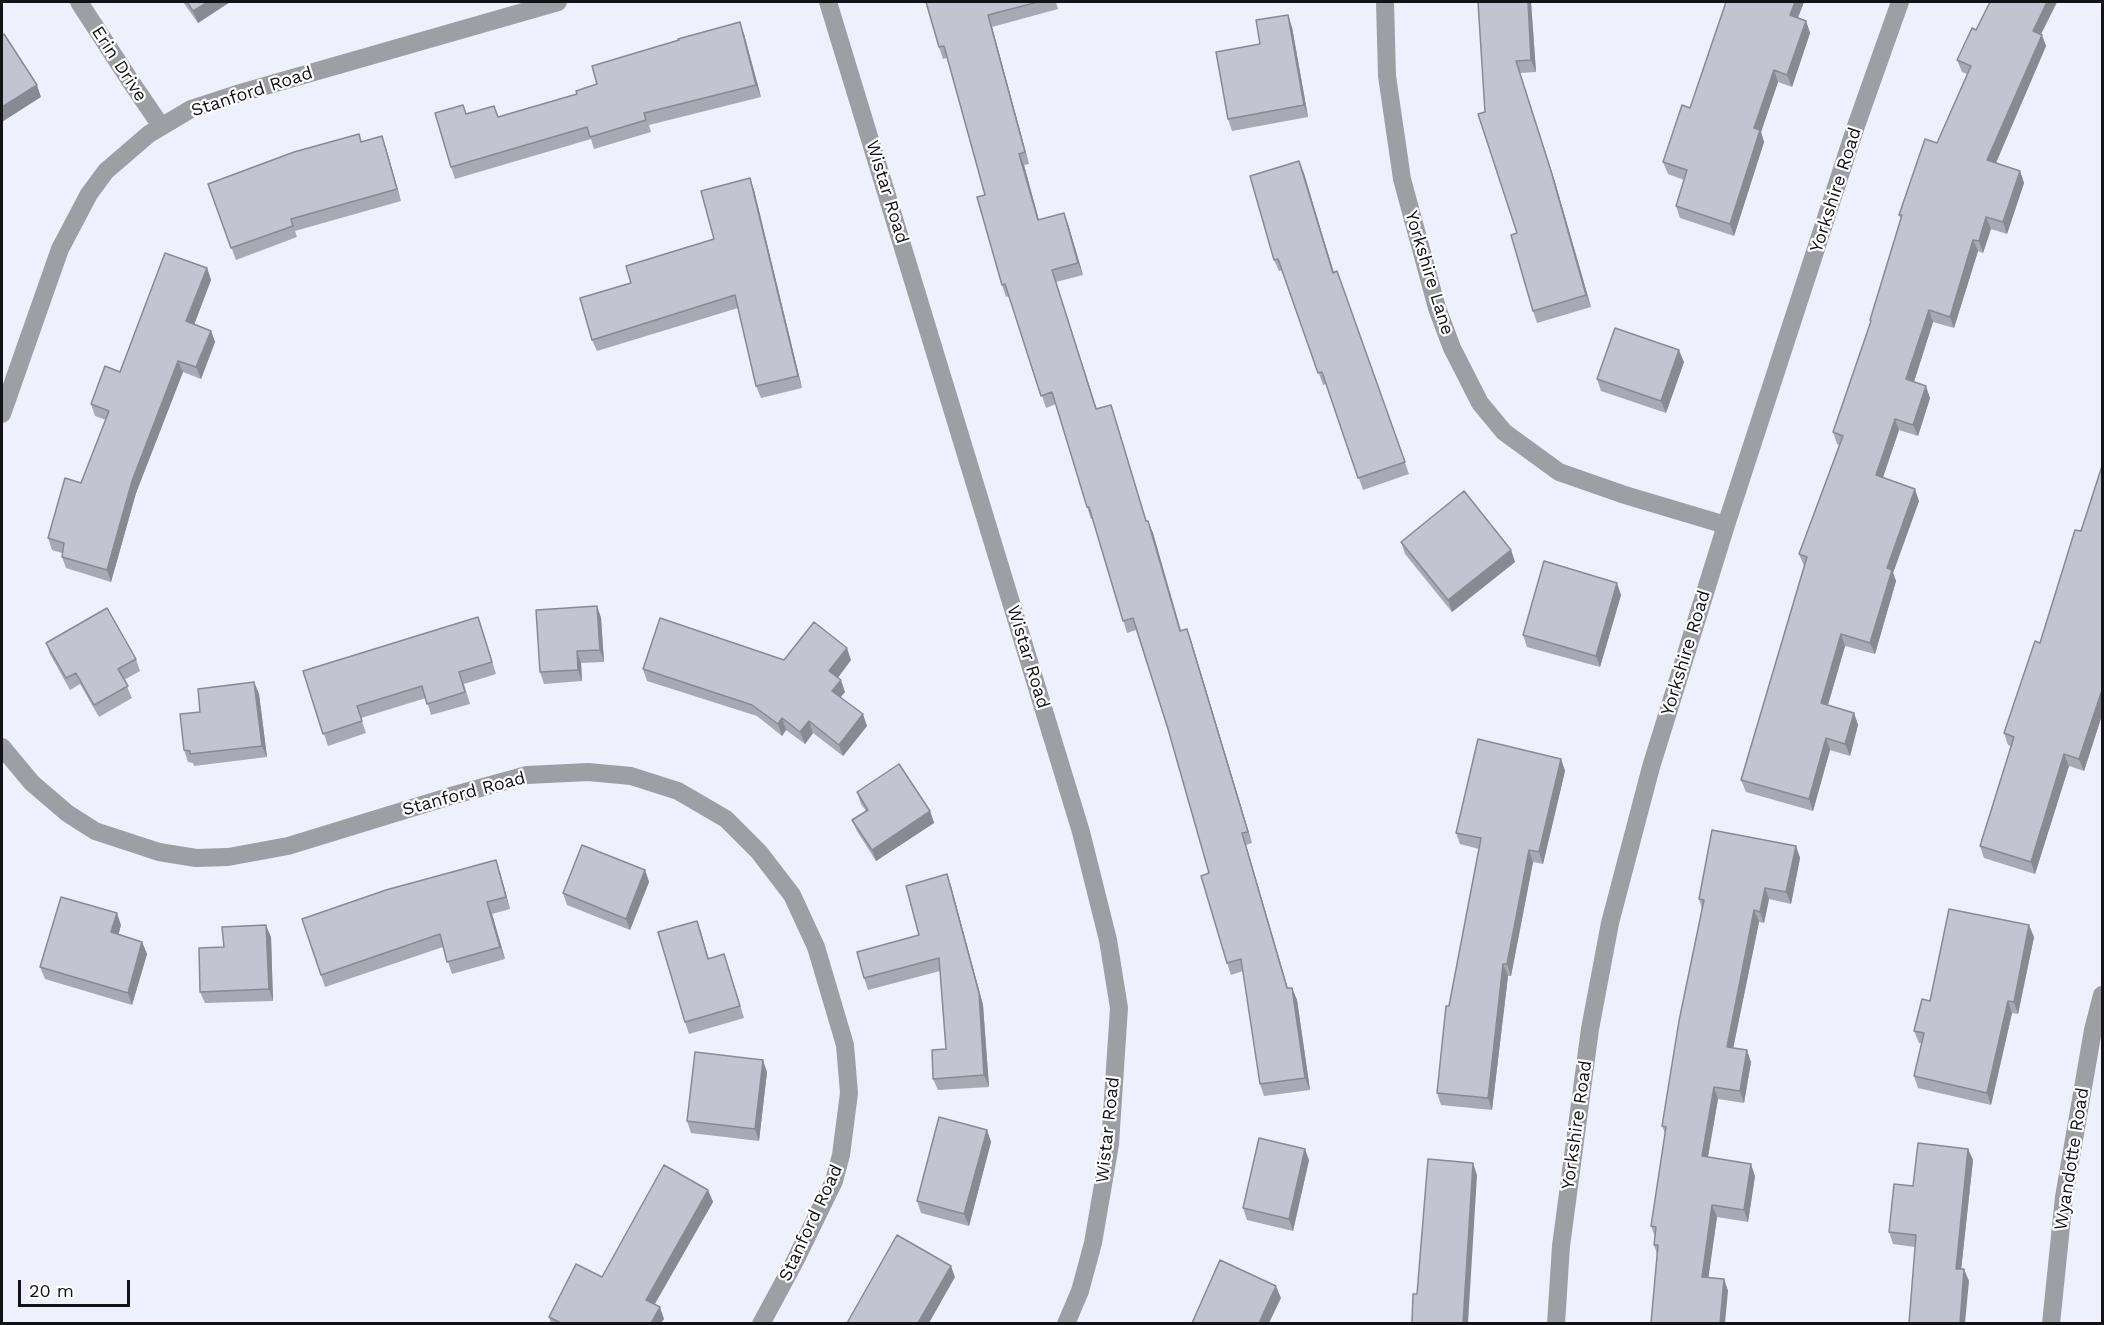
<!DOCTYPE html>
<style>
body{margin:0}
#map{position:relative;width:2104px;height:1325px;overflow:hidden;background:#eef0fe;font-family:"Work Sans",sans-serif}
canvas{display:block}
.frame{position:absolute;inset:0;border:3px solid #121217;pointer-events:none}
.scale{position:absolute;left:18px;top:1280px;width:112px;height:27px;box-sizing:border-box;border:3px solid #121217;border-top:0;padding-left:8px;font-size:18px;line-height:21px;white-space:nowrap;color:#121217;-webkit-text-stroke:4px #fff;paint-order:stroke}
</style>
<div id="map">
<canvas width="2104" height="1325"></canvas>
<div class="frame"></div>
<div class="scale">20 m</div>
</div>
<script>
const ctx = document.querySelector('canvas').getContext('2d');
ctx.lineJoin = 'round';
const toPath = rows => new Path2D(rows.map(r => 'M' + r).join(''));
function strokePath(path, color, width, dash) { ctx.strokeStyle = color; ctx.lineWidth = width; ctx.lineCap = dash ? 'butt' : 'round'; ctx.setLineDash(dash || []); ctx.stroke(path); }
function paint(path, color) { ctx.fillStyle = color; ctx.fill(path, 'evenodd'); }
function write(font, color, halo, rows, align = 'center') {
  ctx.font = font + ' "Work Sans",sans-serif'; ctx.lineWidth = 4.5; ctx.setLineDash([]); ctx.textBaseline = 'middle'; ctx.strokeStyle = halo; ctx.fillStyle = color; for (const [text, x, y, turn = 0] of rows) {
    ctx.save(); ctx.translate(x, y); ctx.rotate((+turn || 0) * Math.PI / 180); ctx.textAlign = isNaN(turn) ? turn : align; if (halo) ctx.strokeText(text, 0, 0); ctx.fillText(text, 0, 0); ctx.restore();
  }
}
strokePath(toPath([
 [79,2,131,82,161,126],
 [828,2,1081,832,1108,940,1119,1008,1110,1144,1093,1243,1080,1291,1066,1324],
 [1385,2,1387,76,1402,179,1437,308,1452,348,1480,403,1504,432,1559,472,1622,494,1726,525],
 [2,414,60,249,89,194,106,171,149,134,191,109,237,94,558,2],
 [2,747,32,783,67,813,95,831,159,852,196,858,228,857,288,846,451,796,527,775,588,772,631,776,678,791,726,819,759,852,792,895,816,947,845,1045,849,1093,841,1155,834,1181,795,1261,761,1324],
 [1556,1324,1561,1246,1590,1029,1610,923,1651,767,1726,525,1856,126,1900,2],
 [2051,1324,2064,1197,2093,1030,2102,995]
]), '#9e9fa5', 18);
paint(toPath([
 [183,2,230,2,198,23],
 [926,2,1056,2,1058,9,992,27,1029,164,1024,165,1039,220,1068,224,1083,275,1056,282,1097,409,1111,405,1146,521,1153,533,1181,630,1187,629,1191,640,1252,843,1246,845,1288,988,1292,988,1297,1000,1310,1090,1264,1096,1260,1084,1243,971,1231,975,1227,963,1209,873,1168,729,1136,630,1127,633,1093,519,1091,519,1087,507,1056,404,1046,408,1009,296,1006,297,1002,285,985,195,947,58,943,59,939,47],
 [1531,2,1536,72,1520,73,1555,182,1591,307,1537,323,1533,311,1517,233,1485,112],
 [1726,2,1804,2,1798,18,1806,21,1810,33,1792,87,1778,82,1761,132,1764,142,1734,236,1680,218,1676,206,1684,180,1668,174,1663,162,1690,108],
 [1990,2,2057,2,2041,34,2046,46,1996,163,2020,171,2024,183,2007,234,1991,229,1983,253,1978,251,1954,328,1933,322,1914,382,1930,398,1918,436,1899,430,1883,477,1919,501,1893,573,1896,581,1875,654,1845,646,1828,705,1854,713,1858,725,1850,756,1830,750,1813,811,1746,792,1741,780,1804,566,1799,554,1839,445,1837,444,1833,432,1871,323,1870,320,1901,219,1899,215,1937,143,1967,74,1962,72,1957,60,1976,30],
 [1292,27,1308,117,1232,131,1228,119,1260,44],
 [744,34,761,97,649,125,651,132,594,149,591,139,455,179,451,167,467,114,494,106,498,117,577,94],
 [362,142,386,148,401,201,295,231,297,237,236,260,208,184],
 [1299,161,1334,272,1337,271,1409,474,1363,490,1326,384,1323,385,1282,270,1279,271,1274,260],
 [750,178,754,190,802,388,761,398,756,386,738,308,597,351,592,340,631,283,714,239],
 [207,268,211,280,194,324,211,331,215,342,201,379,183,372,136,493,111,582,66,568,62,557,62,553,52,550,48,538,81,483,106,420,95,416,91,404,120,372],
 [1684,362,1666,413,1601,391,1597,379],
 [2103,463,2103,712,2084,771,2069,766,2035,874,1984,858,1980,846,2011,746,2008,745,2004,733,2040,643,2081,531],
 [1401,542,1511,550,1515,562,1452,612,1405,554],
 [1621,595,1600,667,1527,647,1523,635],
 [597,606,601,618,604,662,581,663,582,681,544,684,540,672],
 [482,629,496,674,464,684,470,704,431,715,426,698,361,718,366,733,328,746,303,671],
 [46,643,136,659,140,671,124,680,132,698,99,717,80,684,70,690,50,654],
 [784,660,851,660,838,677,845,692,841,697,867,726,843,756,813,733,805,744,786,730,782,736,757,716,647,681,643,669],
 [254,682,259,694,267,757,194,766,193,763,188,762,184,750,200,712],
 [1561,759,1565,771,1543,864,1533,862,1511,976,1508,976,1492,1110,1441,1105,1437,1093,1479,849,1460,844,1456,833],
 [857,792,930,811,934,823,876,861,857,831,852,820,866,811,861,804],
 [1796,846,1800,858,1791,904,1769,899,1764,923,1759,922,1733,1048,1751,1062,1744,1103,1718,1099,1708,1157,1755,1176,1748,1222,1717,1217,1708,1277,1724,1279,1728,1291,1657,1254,1654,1245,1655,1237,1651,1226,1665,1133,1662,1126,1702,909,1699,899],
 [645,870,649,882,630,930,567,905,563,893],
 [500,872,510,909,492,914,505,959,452,974,443,947,325,987,302,919],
 [947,874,951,886,983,1005,989,1087,938,1090,933,1079,946,1049,940,971,868,990,864,978,919,935],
 [697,921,709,959,728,966,744,1018,689,1034,685,1022],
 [121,925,118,935,142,942,147,954,132,1005,45,979,40,967],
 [271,937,273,1001,205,1003,200,992,224,947],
 [2034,937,2018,1014,2012,1013,1991,1105,1918,1088,1914,1076,1922,1043,1919,1043,1914,1031,1930,1001],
 [767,1072,759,1141,691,1133,687,1121],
 [987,1130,991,1142,969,1226,921,1213,917,1201],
 [1968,1149,1973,1160,1961,1269,1969,1281,1915,1247,1893,1244,1889,1232,1913,1186],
 [1309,1160,1293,1231,1247,1220,1243,1208],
 [708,1190,713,1202,655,1304,664,1319,661,1323,551,1323,549,1317,602,1277]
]), '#a7a9b5');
paint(toPath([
 [208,2,230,2,198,23,193,11],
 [1528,2,1531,2,1536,72,1531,60],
 [1795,2,1804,2,1794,27,1790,15],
 [2047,2,2057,2,2037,42,2033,31],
 [988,15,992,27,1029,164,1025,152],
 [1288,15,1292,27,1308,117,1304,105],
 [1806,21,1810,33,1792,87,1787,75],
 [740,22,744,34,761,97,756,85],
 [2042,35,2046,46,1992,172,1987,160],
 [1516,61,1555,182,1591,307,1586,295],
 [1774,70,1778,82,1761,132,1764,142,1734,236,1730,224,1754,128],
 [37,85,41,97,2,122,2,107],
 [382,136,386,148,401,201,397,189],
 [1019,154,1024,165,1042,232,1038,220],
 [1299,161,1304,173,1337,284,1333,273],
 [2020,171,2024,183,2007,234,2003,222],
 [750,178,754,190,802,388,798,376],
 [1064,213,1068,224,1083,275,1078,263],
 [1986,217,1991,229,1983,253,1979,241],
 [1973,240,1978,251,1954,328,1950,317],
 [207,268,211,280,191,333,186,321],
 [1929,310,1933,322,1911,391,1906,379],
 [211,331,215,342,201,379,196,367],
 [1679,350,1684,362,1666,413,1661,401],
 [178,361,183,372,136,493,111,582,107,570,132,481],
 [1926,386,1930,398,1918,436,1913,425],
 [1111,405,1115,417,1150,533,1146,521],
 [1895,419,1899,430,1880,486,1876,475],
 [1915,489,1919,501,1893,573,1896,581,1875,654,1870,643,1887,568],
 [1148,521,1153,533,1184,643,1180,631],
 [1511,550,1515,562,1452,612,1448,600],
 [1617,583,1621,595,1600,667,1596,656],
 [597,606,601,618,604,662,600,650],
 [1187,629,1191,640,1252,843,1248,832],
 [1841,634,1845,646,1825,715,1821,703],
 [847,648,851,660,834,683,829,671],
 [577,651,581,663,582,681,578,670],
 [841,680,845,692,836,702,832,691],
 [254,682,259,694,267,757,262,746],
 [2103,687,2103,712,2084,771,2079,759],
 [1854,713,1858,725,1850,756,1845,744],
 [863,714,867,726,843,756,839,745],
 [782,718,786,730,782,736,778,724],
 [809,721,813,733,805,744,800,732],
 [1826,738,1830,750,1813,811,1809,799],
 [2064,754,2069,766,2035,874,2031,862],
 [1561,759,1565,771,1543,864,1539,852],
 [930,811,934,823,876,861,872,850],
 [1242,833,1246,845,1291,1000,1287,988],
 [1796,846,1800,858,1791,904,1786,892],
 [1529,850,1533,862,1511,976,1507,964],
 [496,860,500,872,510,909,506,897],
 [645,870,649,882,630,930,626,919],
 [947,874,951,886,983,1005,989,1087,984,1075],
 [1765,888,1769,899,1764,923,1760,912],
 [487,902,492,914,505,959,500,947],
 [1754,910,1759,922,1731,1059,1727,1047],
 [117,913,121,925,116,944,111,932],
 [697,921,701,932,712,971,708,959],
 [266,925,271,937,273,1001,269,989],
 [2029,925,2034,937,2018,1014,2014,1002],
 [142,942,147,954,132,1005,128,993],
 [1503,964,1508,976,1492,1110,1488,1098],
 [1292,988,1297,1000,1310,1090,1305,1078],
 [2008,1001,2012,1013,1991,1105,1987,1093],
 [1747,1050,1751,1062,1744,1103,1740,1091],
 [763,1060,767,1072,759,1141,755,1129],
 [1714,1087,1718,1099,1706,1168,1702,1156],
 [987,1130,991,1142,969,1226,964,1214],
 [1305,1149,1309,1160,1293,1231,1289,1219],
 [1968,1149,1973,1160,1960,1280,1956,1269],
 [1473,1163,1477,1175,1468,1323,1463,1323],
 [1751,1164,1755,1176,1748,1222,1744,1210],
 [708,1190,713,1202,650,1312,646,1300],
 [1712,1205,1717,1217,1707,1288,1702,1277],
 [951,1266,955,1277,929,1323,918,1323],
 [1964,1269,1969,1281,1965,1323,1960,1323],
 [1724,1279,1728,1291,1725,1323,1720,1323],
 [1276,1286,1281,1298,1269,1323,1259,1323],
 [660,1307,664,1319,661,1323,651,1323]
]), '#888993');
const building = toPath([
 [187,2,208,2,193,11,187,2],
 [926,2,1038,2,988,15,1025,152,1019,154,1038,220,1064,213,1078,263,1052,270,1096,409,1111,405,1146,521,1148,521,1180,631,1187,629,1248,832,1242,833,1287,988,1292,988,1305,1078,1260,1084,1241,959,1227,963,1201,876,1209,873,1168,729,1133,618,1123,621,1089,507,1087,507,1052,392,1041,396,1005,284,1002,285,977,197,985,195,944,46,939,47,926,2],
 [1478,2,1528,2,1531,60,1516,61,1551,171,1586,295,1533,311,1511,235,1517,233,1478,114,1485,112,1478,2],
 [1726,2,1795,2,1790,15,1806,21,1787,75,1774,70,1754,128,1760,130,1730,224,1676,206,1687,170,1663,162,1682,105,1690,108,1726,2],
 [1990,2,2047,2,2033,31,2042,35,1987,160,2020,171,2003,222,1986,217,1979,241,1973,240,1950,317,1929,310,1906,379,1926,386,1913,425,1895,419,1876,475,1915,489,1887,568,1892,570,1870,643,1841,634,1821,703,1854,713,1845,744,1826,738,1809,799,1741,780,1807,557,1799,554,1843,436,1833,432,1871,321,1870,320,1902,215,1899,215,1925,139,1937,143,1971,66,1957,60,1972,28,1976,30,1990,2],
 [1288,15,1304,105,1228,119,1216,52,1260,44,1256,20,1288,15],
 [740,22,756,85,644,113,646,120,590,137,587,127,451,167,435,113,463,105,466,114,494,106,498,117,577,94,576,91,597,84,592,66,679,40,678,39,740,22],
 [2,33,3,35,4,34,37,85,2,107,2,33],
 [359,134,361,142,382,136,397,189,291,219,293,226,231,248,208,184,294,152,359,134],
 [1299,161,1333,273,1337,271,1405,462,1358,478,1322,372,1318,373,1278,259,1274,260,1250,176,1299,161],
 [750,178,798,376,756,386,735,295,592,340,580,298,631,283,626,266,714,239,701,191,750,178],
 [165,253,207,268,186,321,211,331,196,367,178,361,132,481,107,570,62,557,64,543,48,538,65,478,81,483,109,411,91,404,105,366,120,372,165,253],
 [1615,328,1679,350,1661,401,1597,379,1615,328],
 [2103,463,2103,687,2079,759,2064,754,2031,862,1980,846,2014,737,2004,733,2035,641,2040,643,2075,530,2081,531,2103,463],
 [1464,491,1511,550,1448,600,1401,542,1464,491],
 [1544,561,1617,583,1596,656,1523,635,1544,561],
 [597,606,600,650,577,651,578,670,540,672,536,610,597,606],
 [107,608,136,659,118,669,128,686,94,705,76,673,66,678,46,643,107,608],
 [478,617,492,662,459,672,465,692,427,704,422,686,357,706,362,721,323,734,303,671,478,617],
 [660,618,784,660,814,622,847,648,829,671,841,680,832,691,863,714,839,745,809,721,800,732,782,718,778,724,752,705,643,669,660,618],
 [254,682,262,746,190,754,190,751,184,750,180,714,200,712,198,689,254,682],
 [1478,739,1561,759,1539,852,1529,850,1507,964,1503,964,1488,1098,1437,1093,1446,1006,1449,1006,1481,838,1456,833,1478,739],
 [899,764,930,811,872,850,852,820,868,810,857,792,899,764],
 [1712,830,1796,846,1786,892,1765,888,1760,912,1754,910,1727,1047,1747,1050,1740,1091,1714,1087,1702,1156,1751,1164,1744,1210,1712,1205,1702,1277,1724,1279,1720,1323,1651,1323,1658,1245,1654,1245,1656,1227,1651,1226,1666,1127,1662,1126,1679,1021,1704,900,1699,899,1712,830],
 [582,845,645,870,626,919,563,893,582,845],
 [496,860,506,897,487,902,500,947,447,962,440,934,321,975,302,919,386,890,496,860],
 [947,874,979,993,984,1075,933,1079,932,1050,946,1049,939,958,864,978,857,952,919,935,906,886,947,874],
 [61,897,117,913,111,932,142,942,128,993,40,967,61,897],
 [1949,909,2029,925,2014,1002,2008,1001,1987,1093,1914,1076,1924,1033,1914,1031,1922,999,1930,1001,1949,909],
 [697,921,708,959,724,954,740,1006,685,1022,658,932,697,921],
 [266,925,269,989,200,992,199,948,224,947,222,927,266,925],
 [695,1052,763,1060,755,1129,687,1121,695,1052],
 [939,1117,987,1130,964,1214,917,1201,939,1117],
 [1259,1138,1305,1149,1289,1219,1243,1208,1259,1138],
 [1918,1143,1968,1149,1956,1269,1964,1269,1960,1323,1909,1323,1916,1235,1889,1232,1894,1184,1913,1186,1918,1143],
 [1428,1159,1473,1163,1463,1323,1412,1323,1413,1294,1417,1294,1428,1159],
 [664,1165,708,1190,646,1300,660,1307,651,1323,561,1323,549,1317,576,1264,602,1277,664,1165],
 [897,1235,951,1266,918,1323,847,1323,897,1235],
 [1220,1260,1276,1286,1259,1323,1192,1323,1220,1260]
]);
paint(building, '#c2c4d2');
strokePath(building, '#888993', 1.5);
write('18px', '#121217', '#fff', [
 ["Erin Drive",119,64,57],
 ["Stanford Road",252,92,-18],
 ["Yorkshire Road",1836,190,-72],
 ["Wistar Road",887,192,73],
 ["Yorkshire Lane",1429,273,73],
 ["Yorkshire Road",1686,653,-73],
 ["Wistar Road",1028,657,73],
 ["Stanford Road",464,794,-15],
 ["Yorkshire Road",1577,1125,-82],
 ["Wistar Road",1108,1130,-84],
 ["Wyandotte Road",2072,1159,-81],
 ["Stanford Road",811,1223,-65]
]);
</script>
